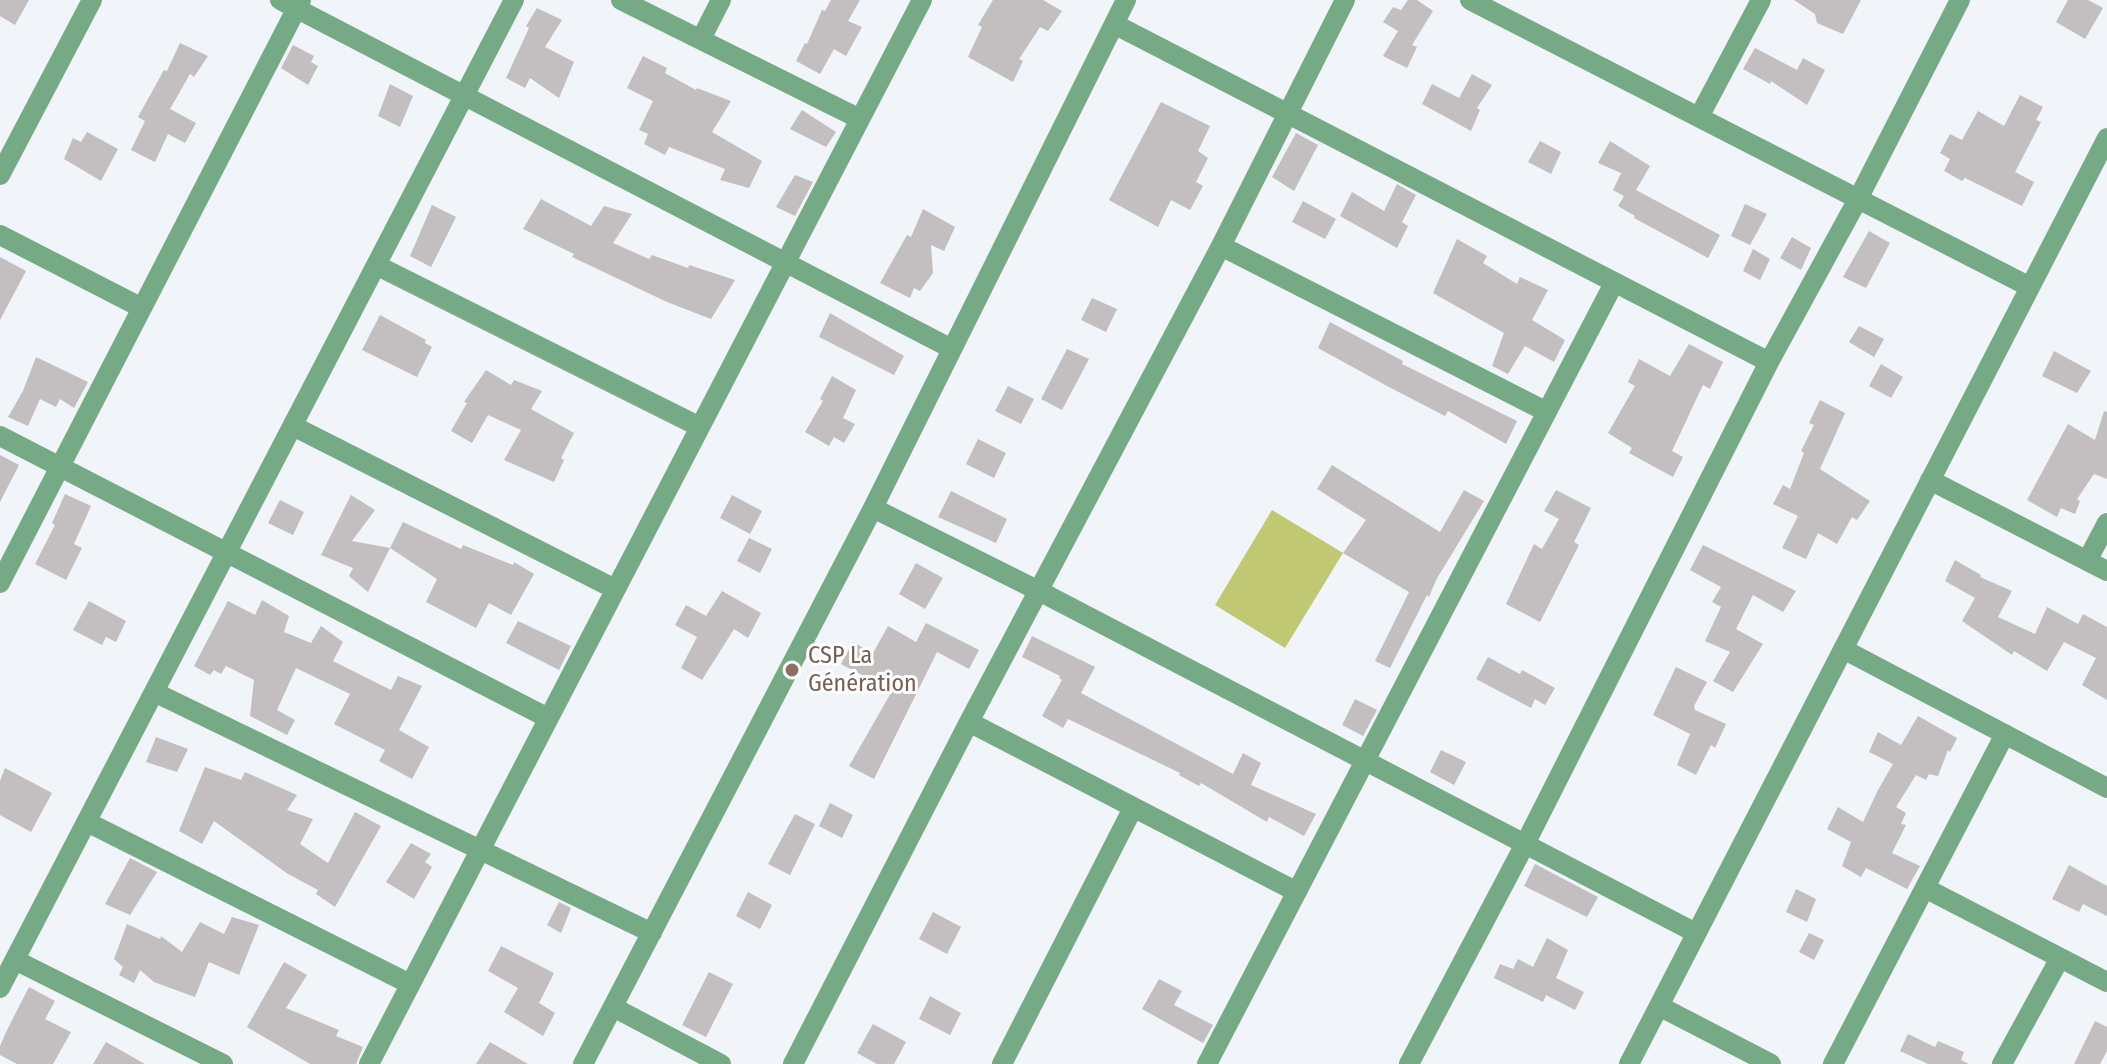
<!DOCTYPE html>
<meta charset="utf-8">
<style>
body{margin:0}
canvas{display:block;background:#f1f4f8}
</style>
<canvas width="2107" height="1064"></canvas>
<script>
const ctx = document.querySelector('canvas').getContext('2d');
ctx.lineJoin = 'round';
function paint(path, color) { ctx.fillStyle = color; ctx.fill(path, 'evenodd'); }
const toPath = rows => new Path2D(rows.map(r => 'M' + r).join(''));
function strokePath(path, color, width, dash) { ctx.strokeStyle = color; ctx.lineWidth = width; ctx.lineCap = dash ? 'butt' : 'round'; ctx.setLineDash(dash || []); ctx.stroke(path); }
function write(font, color, halo, rows, align = 'center') {
  ctx.font = font + ' "Fira Sans Condensed",sans-serif'; ctx.lineWidth = 6; ctx.setLineDash([]); ctx.textBaseline = 'middle'; ctx.strokeStyle = halo; ctx.fillStyle = color; for (const [text, x, y, turn = 0] of rows) {
    ctx.save(); ctx.translate(x, y); ctx.rotate((+turn || 0) * Math.PI / 180); ctx.textAlign = isNaN(turn) ? turn : align; if (halo) ctx.strokeText(text, 0, 0); ctx.fillText(text, 0, 0); ctx.restore();
  }
}
paint(toPath([
 [1272,510,1343,553,1285,648,1215,605]
]), '#c0c874');
paint(toPath([
 [0,0,29,0,15,25,0,16],
 [831,0,860,0,848,21,862,27,846,56,834,49,820,74,796,61,805,43,807,44,822,10,825,11],
 [993,0,1043,0,1062,11,1048,31,1040,27,1019,59,1023,61,1013,82,968,57,982,27,978,25],
 [1408,0,1417,0,1433,11,1412,45,1417,47,1407,68,1383,56,1398,31,1383,22,1393,7,1401,10],
 [1794,0,1861,0,1843,34,1817,23,1815,14],
 [2068,0,2088,0,2103,8,2085,39,2056,22],
 [537,8,562,20,545,47,574,62,559,98,530,78,525,88,506,78,529,28,526,26],
 [180,43,208,56,194,77,190,74,170,109,196,123,185,143,168,134,155,162,131,150,145,121,138,117,164,70,167,71],
 [293,45,314,56,311,62,318,66,308,85,281,68],
 [1755,48,1797,70,1803,58,1825,70,1807,105,1771,81,1770,84,1743,69],
 [643,56,667,68,665,73,696,90,697,88,731,101,712,132,762,161,749,188,720,180,725,169,669,147,665,155,644,144,648,134,639,130,653,101,627,88],
 [1472,74,1492,85,1477,108,1480,110,1471,131,1422,104,1432,84,1459,98],
 [390,84,413,96,400,127,378,116],
 [2020,95,2043,107,2036,120,2041,122,2015,172,2034,182,2022,206,1965,178,1962,181,1944,171,1950,159,1940,153,1950,134,1962,140,1978,111,2004,126],
 [1161,102,1210,126,1198,151,1208,158,1196,182,1203,186,1190,210,1171,200,1158,227,1109,200],
 [802,110,836,132,826,147,790,129],
 [87,132,118,149,101,181,64,159,73,138,81,142],
 [1296,133,1318,145,1294,191,1272,177],
 [1540,141,1561,152,1551,174,1528,162],
 [1610,141,1650,166,1636,190,1720,235,1708,258,1634,218,1635,216,1618,206,1624,196,1613,190,1621,173,1598,163],
 [795,175,813,182,795,216,776,207],
 [1397,184,1416,195,1402,222,1408,226,1397,248,1340,216,1352,192,1384,211],
 [541,199,591,226,604,206,632,214,613,243,649,259,652,255,688,268,689,265,735,280,711,319,667,302,572,257,574,254,523,229],
 [1303,201,1336,219,1325,239,1292,222],
 [1745,204,1767,214,1750,245,1731,236],
 [432,205,456,217,431,267,410,256],
 [923,209,955,227,944,251,931,245,933,273,920,291,914,288,910,298,880,283,907,235,911,237],
 [1869,231,1890,243,1866,288,1843,277],
 [1792,237,1811,248,1801,270,1780,258],
 [1457,239,1487,256,1483,263,1517,284,1520,277,1548,290,1532,320,1565,340,1554,362,1525,346,1508,374,1492,366,1504,333,1433,293],
 [1753,249,1770,259,1760,280,1743,271],
 [0,257,26,271,0,320],
 [1092,298,1117,309,1106,332,1081,320],
 [830,313,904,356,894,375,819,337],
 [380,315,426,340,425,343,432,347,417,377,362,350],
 [1330,322,1403,361,1402,364,1517,421,1506,444,1448,411,1445,416,1389,387,1318,348],
 [1859,326,1884,339,1874,357,1849,342],
 [1689,344,1723,362,1710,389,1703,385,1672,451,1683,457,1673,477,1629,453,1632,448,1608,433,1635,386,1628,382,1639,359,1670,376],
 [1067,349,1089,359,1062,410,1041,399],
 [2054,351,2091,371,2077,393,2042,376],
 [36,357,88,382,74,408,60,399,56,407,40,399,28,426,8,417,23,391],
 [1881,364,1903,377,1891,398,1869,386],
 [486,370,511,385,514,380,542,391,531,409,574,433,561,458,564,460,554,482,504,460,521,430,488,415,472,443,451,431,467,403,464,402],
 [832,376,856,390,843,418,855,424,844,443,834,437,829,446,805,432,823,401,820,399],
 [1008,386,1034,399,1021,424,995,411],
 [1820,400,1845,413,1820,469,1870,501,1857,520,1852,517,1837,544,1818,533,1806,559,1782,548,1798,516,1773,504,1783,485,1790,489,1804,453,1801,451,1814,425,1809,423],
 [2104,411,2107,412,2107,479,2094,474,2077,499,2080,501,2075,514,2061,508,2057,517,2027,500,2068,424,2095,440],
 [978,439,1006,453,994,478,966,464],
 [0,455,19,465,0,502],
 [1332,465,1440,532,1464,490,1484,501,1436,580,1429,597,1427,595,1390,668,1375,661,1409,592,1343,553,1366,520,1317,489],
 [1556,490,1591,508,1574,542,1579,545,1540,622,1506,604,1534,544,1542,549,1559,519,1544,511],
 [951,491,1007,519,996,543,938,517],
 [65,494,91,506,74,544,82,548,66,580,35,564,55,525,52,523],
 [351,495,375,510,352,541,390,548,368,592,349,576,353,568,321,555],
 [732,495,762,511,750,534,720,518],
 [280,500,304,512,293,535,268,523],
 [403,522,461,549,463,545,513,565,514,562,534,574,511,615,489,603,476,628,426,602,437,579,390,548],
 [749,538,772,549,760,573,737,561],
 [1703,545,1796,591,1783,612,1753,595,1736,629,1763,644,1733,692,1713,681,1730,652,1705,641,1721,607,1712,602,1721,587,1690,570],
 [1955,560,1981,575,1980,577,2012,591,1998,617,2035,634,2047,607,2078,624,2083,614,2107,627,2107,700,2082,685,2096,658,2064,642,2047,671,2014,651,2012,655,1962,621,1975,598,1945,581],
 [916,563,943,578,925,609,899,594],
 [722,591,761,613,748,638,734,629,702,680,681,668,697,637,675,625,686,605,706,616],
 [262,600,289,616,284,632,311,643,321,626,343,642,333,661,391,690,398,676,422,686,399,730,429,747,412,779,379,761,385,750,334,724,350,694,296,668,277,710,295,720,287,735,250,716,254,680,226,666,221,674,214,670,210,675,194,666,228,601,255,615],
 [89,601,126,621,116,642,106,637,102,645,73,630],
 [518,621,571,646,559,670,506,643],
 [926,623,979,650,969,669,937,652,874,779,849,766,892,691,841,664,853,642,873,653,888,626,916,642],
 [1032,636,1095,667,1081,693,1233,774,1243,753,1261,763,1251,785,1316,814,1304,836,1269,817,1267,822,1201,783,1199,786,1179,775,1180,773,1068,719,1063,728,1042,716,1062,680,1059,678,1060,676,1022,657],
 [1488,657,1520,674,1522,670,1555,688,1545,705,1535,699,1531,708,1476,679],
 [1676,667,1707,682,1694,706,1695,710,1726,724,1715,748,1711,745,1696,775,1677,765,1690,734,1653,715],
 [1355,699,1377,710,1363,736,1342,725],
 [1918,716,1957,738,1950,752,1948,750,1938,776,1929,774,1926,780,1916,775,1896,807,1906,813,1901,824,1906,825,1892,853,1920,866,1907,889,1866,868,1861,877,1842,866,1851,842,1827,829,1838,807,1863,822,1878,790,1893,764,1869,752,1878,732,1901,745],
 [156,737,188,749,177,772,146,762],
 [1441,750,1466,762,1454,785,1430,772],
 [205,767,241,780,245,772,297,795,287,810,313,819,300,844,328,863,355,812,381,826,335,907,316,894,318,890,288,874,214,821,202,844,179,831],
 [5,768,52,793,31,832,0,815,0,781],
 [830,803,853,815,842,838,819,826],
 [795,814,815,824,790,875,768,864],
 [411,843,431,854,425,862,432,867,414,899,386,882],
 [130,858,157,872,130,915,105,904],
 [1535,864,1598,897,1587,917,1524,886],
 [2069,865,2107,886,2107,916,2083,904,2079,912,2052,899],
 [1796,889,1816,899,1807,922,1786,912],
 [748,892,772,905,760,929,736,916],
 [559,902,571,908,561,933,547,925],
 [933,912,961,927,947,954,919,939],
 [232,917,259,925,239,975,209,962,195,997,154,982,140,970,134,983,119,975,123,967,114,959,127,924,160,939,161,936,182,952,200,922,224,934],
 [1809,933,1824,940,1814,960,1799,952],
 [1547,938,1568,950,1556,978,1584,992,1575,1010,1546,995,1543,1002,1494,978,1500,964,1513,969,1518,959,1533,967],
 [501,946,554,973,539,1003,555,1013,543,1036,504,1012,518,988,488,971],
 [284,962,307,975,286,1008,339,1030,336,1036,363,1047,356,1064,310,1064,247,1027],
 [709,972,733,984,706,1037,682,1025],
 [1159,979,1182,991,1174,1005,1213,1025,1203,1043,1142,1009],
 [29,987,55,1001,45,1019,71,1032,53,1064,17,1064,0,1055,0,1046,7,1030],
 [930,996,961,1013,950,1035,919,1019],
 [2095,1021,2107,1027,2107,1051,2100,1064,2074,1064],
 [873,1024,906,1042,894,1064,877,1064,857,1053],
 [1908,1034,1935,1047,1938,1041,1964,1052,1961,1060,1969,1064,1928,1064,1900,1051],
 [106,1042,145,1064,93,1064],
 [490,1042,528,1064,476,1064]
]), '#c3bec0');
strokePath(toPath([
 [280,0,952,349],
 [621,0,860,119],
 [1470,0,2030,287],
 [1114,24,1769,362],
 [701,39,721,0],
 [1699,117,1761,0],
 [0,175,92,0],
 [0,235,142,308],
 [1221,246,1547,412],
 [376,265,700,427],
 [293,426,615,589],
 [0,436,548,718],
 [1930,480,2107,571],
 [873,508,1039,591,1696,933],
 [2087,561,2107,523],
 [0,583,301,0],
 [1843,649,2107,788],
 [154,692,652,933],
 [969,722,1297,892],
 [87,822,410,984],
 [1925,888,2107,982],
 [15,960,223,1064],
 [0,988,514,0],
 [1659,1006,1771,1064],
 [613,1007,721,1064],
 [369,1064,922,0],
 [583,1064,873,508,1126,0],
 [793,1064,969,722,1221,246,1345,0],
 [1002,1064,1133,808],
 [1207,1064,1614,283],
 [1409,1064,1525,844,1769,362,1858,199,1960,0],
 [1629,1064,2107,138],
 [1833,1064,2005,734],
 [2002,1064,2060,958]
]), '#76aa87', 20);
for (const [x, y, r, color] of [
 [792,670,8,"#8d6e63"]
]) { const dot = new Path2D(); dot.arc(x, y, r, 0, 2 * Math.PI); ctx.fillStyle = color; ctx.fill(dot); strokePath(dot, '#fff', 3); }
write('24px', '#785e54', '#fff', [
 ["CSP La",808,656],
 ["Génération",808,684]
], 'left');
</script>
